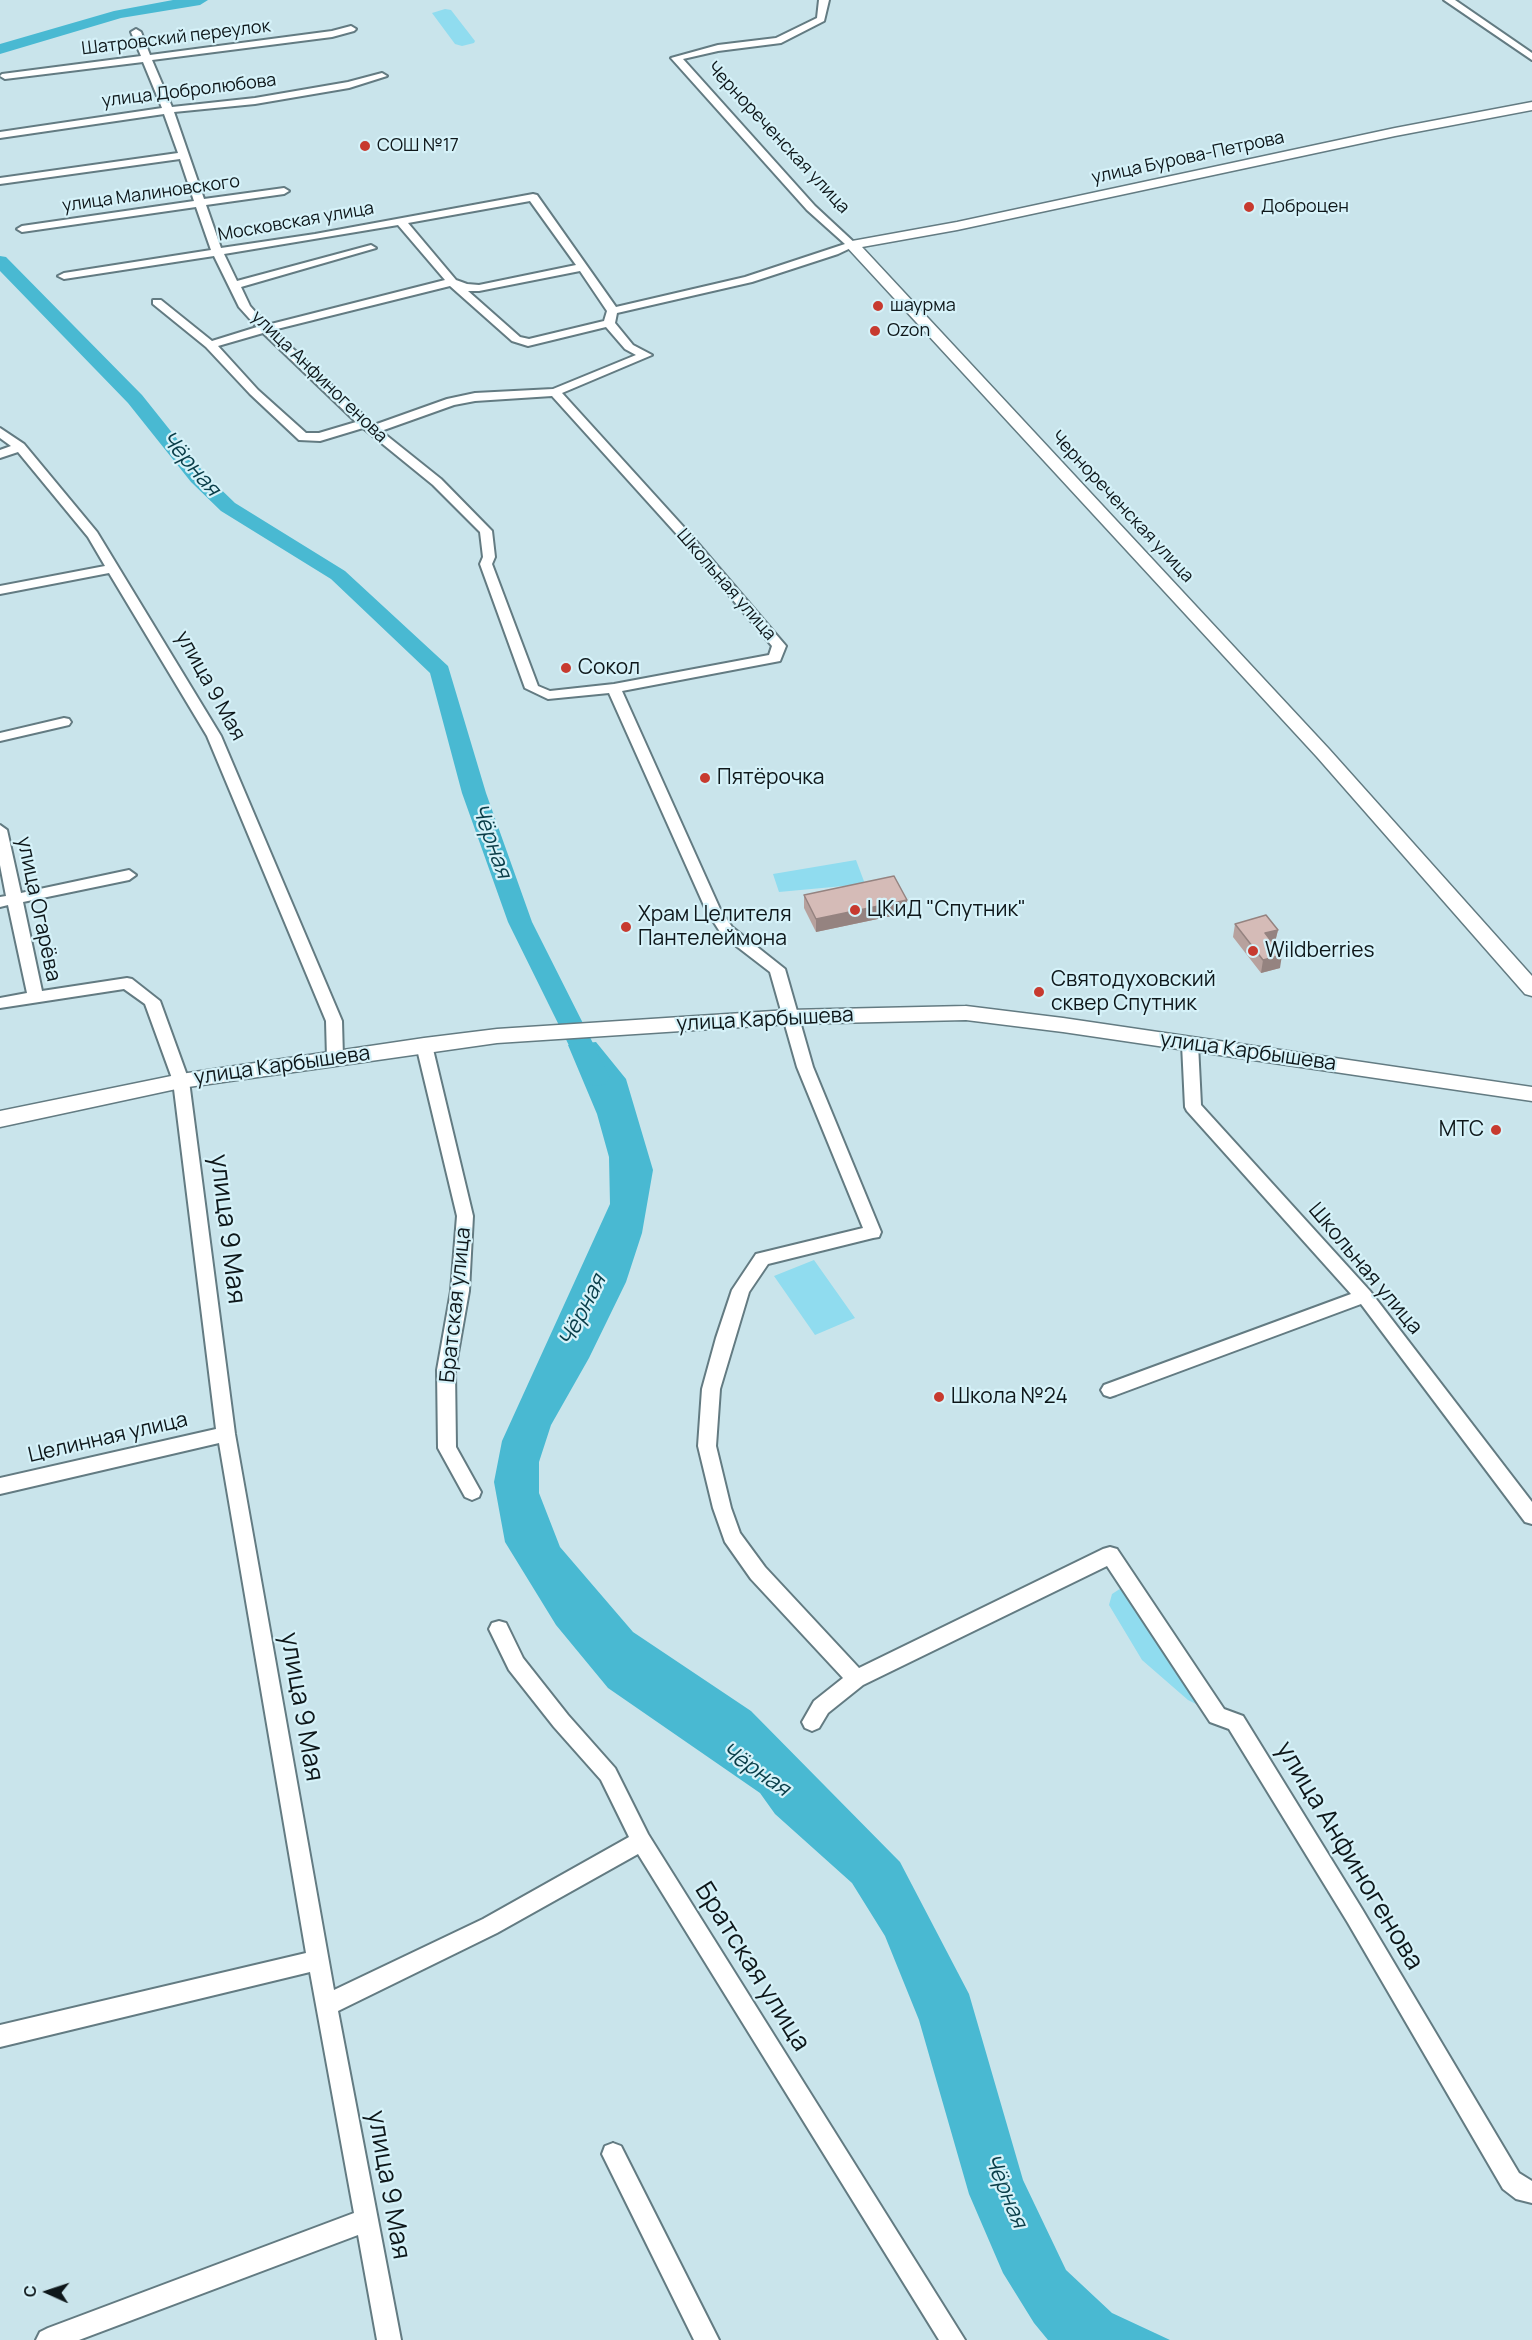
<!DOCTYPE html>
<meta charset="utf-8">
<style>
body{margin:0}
#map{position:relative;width:1532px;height:2340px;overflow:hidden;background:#c9e4eb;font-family:Manrope,sans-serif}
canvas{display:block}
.north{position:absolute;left:18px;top:2262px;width:60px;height:60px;-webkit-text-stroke:4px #d6f2f9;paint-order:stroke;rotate:273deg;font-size:16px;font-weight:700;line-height:24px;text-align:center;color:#0e171a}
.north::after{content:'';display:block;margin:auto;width:21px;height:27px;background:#0e171a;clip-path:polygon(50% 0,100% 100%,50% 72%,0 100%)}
</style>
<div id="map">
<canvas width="1532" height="2340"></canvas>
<div class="north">С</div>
</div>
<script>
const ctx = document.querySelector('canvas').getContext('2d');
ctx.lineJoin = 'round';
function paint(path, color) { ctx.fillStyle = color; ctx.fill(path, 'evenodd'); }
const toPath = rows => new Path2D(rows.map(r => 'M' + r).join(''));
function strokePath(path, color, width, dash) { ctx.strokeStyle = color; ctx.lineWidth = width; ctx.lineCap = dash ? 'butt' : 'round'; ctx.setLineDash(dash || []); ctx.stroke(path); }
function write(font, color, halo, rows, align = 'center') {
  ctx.font = font + ' Manrope,sans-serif'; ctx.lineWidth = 4.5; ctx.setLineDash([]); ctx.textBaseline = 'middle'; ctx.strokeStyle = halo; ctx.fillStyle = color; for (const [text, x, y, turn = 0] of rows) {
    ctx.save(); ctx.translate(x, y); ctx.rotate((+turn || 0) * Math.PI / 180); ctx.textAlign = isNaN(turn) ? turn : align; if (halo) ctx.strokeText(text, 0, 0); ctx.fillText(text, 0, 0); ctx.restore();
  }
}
paint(toPath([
 [445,9,451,10,475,41,474,43,462,46,455,44,432,13],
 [856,860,865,884,779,892,773,874],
 [814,1260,855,1318,815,1335,774,1276],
 [1126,1585,1209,1699,1198,1705,1188,1700,1142,1660,1109,1605,1112,1594]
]), '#90dcef');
paint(toPath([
 [596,1042,626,1079,653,1170,642,1233,626,1282,589,1358,551,1425,539,1462,539,1493,560,1547,633,1632,751,1711,900,1862,969,1994,1023,2180,1066,2270,1112,2313,1170,2340,1048,2340,1034,2323,1003,2273,969,2194,919,2020,885,1936,852,1883,775,1814,760,1793,608,1688,556,1625,505,1542,494,1482,502,1441,610,1204,609,1157,597,1114,568,1045]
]), '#49b9d2');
paint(toPath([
 [173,0,208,0,200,5,121,18,0,54,0,44,114,11,173,0],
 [0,256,6,257,142,395,205,474,235,503,345,571,448,666,486,793,532,922,610,1077,606,1084,597,1086,588,1084,508,922,462,793,430,673,331,579,221,511,191,482,128,403,0,271,0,256]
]), '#49b9d2');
const minor = toPath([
 [819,0,829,0,824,21,781,43,718,51,683,59,815,206,857,245,838,254,752,282,617,313,615,323,633,345,652,355,562,393,690,534,786,646,780,661,622,691,720,909,732,927,785,969,813,1067,881,1232,879,1237,873,1238,768,1264,749,1292,720,1389,716,1446,731,1508,740,1533,765,1567,859,1668,1103,1549,1110,1547,1117,1549,1224,1709,1243,1716,1362,1909,1519,2173,1532,2181,1532,2203,1516,2199,1503,2189,1348,1923,1229,1729,1210,1722,1107,1566,863,1685,828,1713,819,1728,812,1731,805,1728,802,1722,814,1701,843,1678,751,1579,725,1542,713,1508,698,1446,702,1389,716,1338,732,1290,756,1254,863,1228,797,1067,770,972,722,935,706,910,609,693,548,699,525,688,480,564,483,557,480,532,433,485,363,428,320,441,299,440,250,394,206,347,153,304,153,300,161,300,212,341,257,327,239,307,214,256,64,279,58,276,64,273,211,250,196,207,22,232,17,229,22,226,194,201,180,159,0,184,0,178,178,153,164,114,0,138,0,132,162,108,143,62,5,79,0,76,2,74,141,56,131,32,136,29,141,32,150,55,332,31,351,26,356,29,354,31,332,37,152,60,172,107,255,98,348,82,382,73,387,76,349,88,255,104,174,112,204,199,284,188,289,191,284,194,206,205,221,248,315,234,533,194,537,195,616,307,745,277,845,244,807,210,671,58,718,45,776,38,817,18,819,0],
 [530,201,576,265,479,285,467,284,456,280,408,223,530,201],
 [398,225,445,280,267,325,250,306,241,287,376,248,371,245,237,281,224,254,398,225],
 [580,271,607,311,604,321,529,339,520,337,468,291,479,291,580,271],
 [450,286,512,341,528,346,606,327,625,349,636,355,553,389,475,393,447,399,374,425,273,330,450,286],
 [263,333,356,422,319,433,306,433,258,390,218,346,263,333],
 [552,396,682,540,772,646,769,655,614,684,550,691,538,686,492,564,495,557,492,531,441,479,381,431,454,405,475,401,552,396],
 [1444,0,1455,0,1532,53,1532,60,1444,0],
 [0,428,24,444,97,532,221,736,342,1021,343,1058,341,1062,329,1062,327,1058,326,1021,207,736,109,573,0,594,0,586,105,566,88,537,18,452,0,458,0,450,11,446,0,438,0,428],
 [64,718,69,719,71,722,69,725,0,741,0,733,64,718],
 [0,825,7,830,21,893,129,870,136,875,129,880,23,902,42,991,127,978,132,979,160,1001,189,1081,235,1434,334,1990,483,1919,629,1837,601,1780,554,1727,509,1670,489,1629,492,1623,499,1621,506,1623,523,1658,568,1715,615,1768,648,1834,965,2340,939,2340,638,1854,497,1933,338,2011,401,2340,377,2340,358,2235,79,2340,36,2340,40,2332,48,2328,354,2213,310,1972,0,2047,0,2025,306,1953,219,1443,0,1494,0,1478,216,1429,173,1081,145,1004,124,989,0,1008,0,998,27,993,8,905,0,907,0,897,6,896,0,865,0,825],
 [1190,1038,1196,1040,1198,1044,1201,1105,1370,1291,1532,1502,1532,1524,1525,1522,1361,1304,1116,1395,1110,1397,1104,1395,1101,1390,1104,1385,1351,1294,1187,1111,1185,1107,1182,1044,1184,1040,1190,1038],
 [424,1039,430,1041,432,1045,473,1216,469,1291,455,1370,456,1447,481,1492,479,1497,472,1500,465,1497,438,1448,437,1370,451,1291,457,1216,416,1045,418,1041,424,1039],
 [613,2143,621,2146,719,2340,694,2340,602,2154,605,2146,613,2143]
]);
const major = toPath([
 [1532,102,1532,110,1395,136,957,230,862,247,1329,749,1532,976,1532,996,1525,994,1317,757,845,245,852,241,957,222,1395,128,1532,102],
 [966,1006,1063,1018,1532,1087,1532,1101,1063,1032,966,1020,789,1024,497,1043,181,1088,0,1127,0,1111,181,1074,424,1038,497,1029,789,1010,966,1006]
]);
strokePath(minor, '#637b82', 4);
strokePath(major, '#637b82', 3);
paint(minor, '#fff');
paint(major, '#fff');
paint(toPath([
 [804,895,906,913,816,932,804,908],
 [1235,924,1278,930,1275,942,1273,943,1280,968,1261,973,1233,937]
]), '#b7a19d');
paint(toPath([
 [907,900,906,913,816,932,816,919],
 [1278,930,1275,942,1262,946,1265,933],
 [1282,955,1280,968,1261,973,1263,960]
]), '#958380');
const building = toPath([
 [894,876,907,900,816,919,804,895,894,876],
 [1266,915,1278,930,1265,933,1282,955,1263,960,1235,924,1266,915]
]);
paint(building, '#d5bbb7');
strokePath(building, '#958380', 1.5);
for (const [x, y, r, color] of [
 [365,146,6,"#c73a2f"],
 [1249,207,6,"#c73a2f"],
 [878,306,6,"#c73a2f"],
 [875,331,6,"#c73a2f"],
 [566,668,6,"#c73a2f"],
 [705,778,6,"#c73a2f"],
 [855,910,6,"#c73a2f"],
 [626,927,6,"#c73a2f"],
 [1253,951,6,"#c73a2f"],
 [1039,992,6,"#c73a2f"],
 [1496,1130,6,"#c73a2f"],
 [939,1397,6,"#c73a2f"]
]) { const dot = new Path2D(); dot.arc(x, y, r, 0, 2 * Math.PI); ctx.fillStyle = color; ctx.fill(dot); strokePath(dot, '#d6f2f9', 2); }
write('18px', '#0e171a', '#d6f2f9', [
 ["Шатровский переулок",176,38,-7],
 ["улица Добролюбова",189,91,-7],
 ["Чернореченская улица",778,138,47],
 ["улица Бурова-Петрова",1188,158,-12],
 ["улица Малиновского",151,194,-8],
 ["Московская улица",296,222,-10],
 ["улица Анфиногенова",319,377,44],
 ["Чернореченская улица",1122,507,47],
 ["Школьная улица",726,585,49]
]);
write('18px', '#0e171a', '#d6f2f9', [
 ["СОШ №17",377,146],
 ["Доброцен",1261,207],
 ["шаурма",890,306],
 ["Ozon",887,331]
], 'left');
write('21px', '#0e171a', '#d6f2f9', [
 ["Сокол",578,668],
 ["Пятёрочка",717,778],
 ["ЦКиД \"Спутник\"",867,910],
 ["Храм Целителя",638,915],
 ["Пантелеймона",638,939],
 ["Wildberries",1265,951],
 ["Святодуховский",1051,980],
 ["сквер Спутник",1051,1004],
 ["МТС",1484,1130,"right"],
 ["Школа №24",951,1397]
], 'left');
write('21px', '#0e171a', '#d6f2f9', [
 ["улица 9 Мая",210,686,61],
 ["улица Огарёва",38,909,78],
 ["улица Карбышева",765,1020,-3],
 ["улица Карбышева",1248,1052,8],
 ["улица Карбышева",282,1066,-8],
 ["Школьная улица",1365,1269,50],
 ["Братская улица",456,1305,-84],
 ["Целинная улица",108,1438,-13]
]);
write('italic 22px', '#093d48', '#d6f2f9', [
 ["Чёрная",190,464,49],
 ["Чёрная",491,841,70],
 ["Чёрная",583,1311,-63],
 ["Чёрная",755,1770,34],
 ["Чёрная",1005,2191,67]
]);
write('26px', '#0e171a', '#d6f2f9', [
 ["улица 9 Мая",227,1229,83],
 ["улица 9 Мая",301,1707,80],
 ["улица Анфиногенова",1349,1856,59],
 ["Братская улица",752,1967,58],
 ["улица 9 Мая",388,2185,80]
]);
</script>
